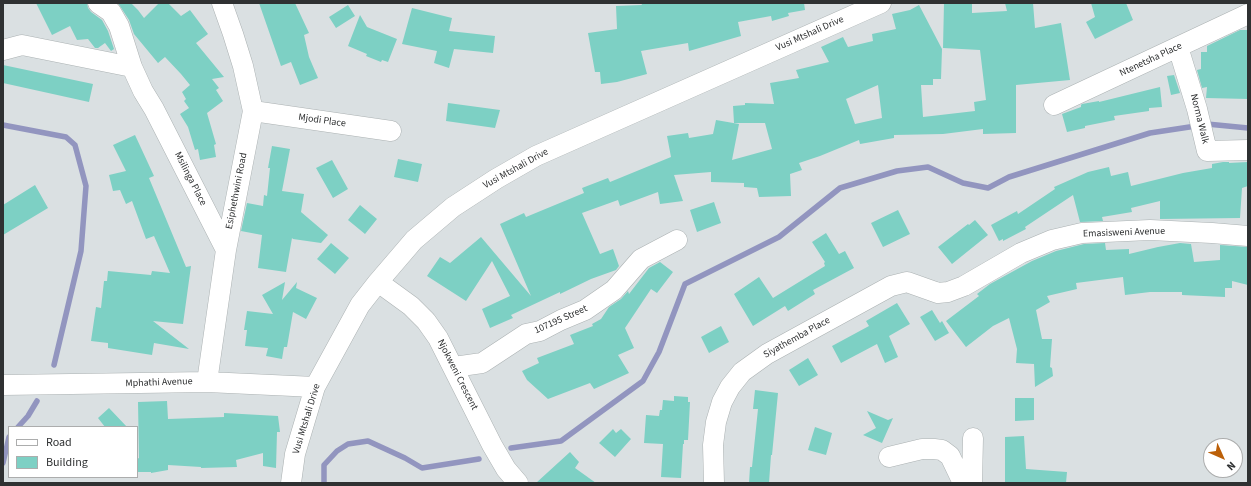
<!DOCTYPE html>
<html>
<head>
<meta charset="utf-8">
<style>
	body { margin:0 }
	#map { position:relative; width:1251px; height:486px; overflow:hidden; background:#dae0e2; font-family:"Source Sans 3",sans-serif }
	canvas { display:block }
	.frame { position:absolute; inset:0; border:4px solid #2f3132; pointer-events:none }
	.legend { position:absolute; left:8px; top:426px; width:130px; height:52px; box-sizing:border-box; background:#fff; border:1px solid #acadad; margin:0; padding:5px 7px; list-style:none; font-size:12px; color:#2f3132 }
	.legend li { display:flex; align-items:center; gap:8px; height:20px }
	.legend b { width:20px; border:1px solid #acadad }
	.north { position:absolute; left:1203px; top:438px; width:40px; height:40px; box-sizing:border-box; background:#fff; border:1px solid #acadad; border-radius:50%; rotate:135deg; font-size:11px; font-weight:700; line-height:16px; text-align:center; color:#2f3132 }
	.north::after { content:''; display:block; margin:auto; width:14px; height:18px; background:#bc6009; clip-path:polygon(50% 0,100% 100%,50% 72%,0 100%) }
</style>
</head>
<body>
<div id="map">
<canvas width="1251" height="486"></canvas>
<div class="frame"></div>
<ul class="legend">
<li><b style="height:5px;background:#fff"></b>Road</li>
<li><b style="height:11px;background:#7dd0c4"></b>Building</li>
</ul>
<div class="north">N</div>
</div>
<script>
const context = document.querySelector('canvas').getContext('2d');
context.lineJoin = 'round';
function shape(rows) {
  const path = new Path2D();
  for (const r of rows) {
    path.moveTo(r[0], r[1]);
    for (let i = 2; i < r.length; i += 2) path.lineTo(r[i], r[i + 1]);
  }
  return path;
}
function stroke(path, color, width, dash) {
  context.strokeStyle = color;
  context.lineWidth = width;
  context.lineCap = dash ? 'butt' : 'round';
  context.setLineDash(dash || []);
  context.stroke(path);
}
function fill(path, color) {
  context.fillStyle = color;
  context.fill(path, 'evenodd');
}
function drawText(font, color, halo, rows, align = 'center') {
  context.font = font + ' "Source Sans 3",sans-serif';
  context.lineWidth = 4;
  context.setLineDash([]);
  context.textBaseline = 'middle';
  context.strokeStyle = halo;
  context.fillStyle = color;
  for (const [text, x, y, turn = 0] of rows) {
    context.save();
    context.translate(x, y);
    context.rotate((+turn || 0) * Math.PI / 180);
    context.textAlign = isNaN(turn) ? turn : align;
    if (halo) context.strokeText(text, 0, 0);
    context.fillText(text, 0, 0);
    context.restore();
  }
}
const stream = shape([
	[1207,124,1248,128],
	[3,125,66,137,75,145,86,186,81,251,54,365],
	[18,427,28,416,37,401],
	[511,448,561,441,643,381,659,352,685,284,779,237,840,188,897,171,928,167,963,183,988,188,1009,177,1150,133,1196,126],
	[3,463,9,437],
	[324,483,324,465,337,451,348,444,368,441,405,458,422,468,479,459]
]);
const building = shape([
	[36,3,87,3,88,8,91,12,102,20,108,31,114,49,111,51,105,43,98,48,95,48,88,39,77,40,70,26,52,35],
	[118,3,131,3,138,10,144,18,159,3,168,3,181,16,190,10,208,34,196,43,224,77,212,79,219,88,216,90,223,101,207,113,216,144,214,145,216,157,200,160,198,149,195,150,188,127,180,114,189,108,184,101,186,99,182,92,190,85,181,74,165,57,158,63,134,34,129,20],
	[259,3,295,3,309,33,304,35,309,57,318,78,300,85,291,62,281,66],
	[641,3,804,3,805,10,788,13,789,16,772,21,771,16,738,22,741,36,689,51,688,43,641,51,647,74,617,82,601,84,600,72,595,72,588,33,617,29,616,6,642,5],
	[944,3,972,3,972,13,1007,11,1005,3,1033,3,1035,28,1061,23,1070,80,1016,85,1016,133,983,134,983,129,943,134,894,135,894,138,860,144,859,140,820,156,799,163,802,170,790,174,791,196,759,197,757,188,744,187,744,183,711,182,711,172,674,175,683,201,660,204,658,192,620,206,618,200,582,213,600,254,613,249,619,266,616,270,591,279,560,294,560,292,511,315,513,318,490,328,482,309,510,296,492,261,466,301,427,276,440,257,450,263,481,237,531,296,500,224,524,213,526,217,584,193,582,188,608,178,610,182,671,157,667,136,688,133,689,138,713,134,716,120,739,124,732,160,772,149,765,123,734,123,733,106,745,105,745,103,774,104,770,83,799,78,796,70,829,62,821,47,843,37,848,47,873,41,872,34,896,29,892,14,910,10,919,5,942,49,941,79,933,79,933,85,921,85,923,117,975,111,974,102,986,100,980,50,943,48],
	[878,85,882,118,855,124,846,99],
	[1091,3,1126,3,1133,20,1095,39,1086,22,1095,17],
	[348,5,355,16,336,28,329,17],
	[412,8,452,18,449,31,495,36,493,53,454,49,449,68,434,63,437,51,402,44],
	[360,15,367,27,397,39,388,62,382,60,381,62,366,56,367,54,348,46],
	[1240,30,1248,30,1248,99,1206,98,1207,87,1202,88,1197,70,1201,69,1201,52,1207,52,1207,46],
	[3,65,93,84,89,102,3,83],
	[1174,75,1180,93,1171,95,1167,76],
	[1160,87,1162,107,1149,108,1149,111,1114,116,1115,120,1085,126,1085,128,1067,132,1062,114,1081,107,1081,105,1082,104,1099,101,1099,102],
	[448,103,500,110,495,128,446,121],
	[135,135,154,176,149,178,186,267,191,266,183,324,153,321,189,349,154,343,152,355,108,348,108,343,91,341,96,307,101,308,104,281,107,281,108,271,151,275,152,271,170,273,154,236,146,239,132,201,126,204,120,190,113,191,109,175,126,171,113,145],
	[272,146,290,149,282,191,304,194,301,212,328,235,321,243,293,239,292,238,286,272,258,268,262,235,241,231,247,203,263,206,264,195,267,196,270,168,268,168],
	[398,159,422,164,418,182,394,177],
	[332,160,348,189,333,198,316,168],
	[1223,162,1229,162,1229,163,1248,162,1248,186,1242,188,1240,218,1160,219,1160,201,1131,208,1132,212,1102,217,1103,221,1080,222,1073,195,1025,227,1026,229,1003,241,1003,239,999,241,991,225,1017,211,1018,214,1055,189,1054,187,1088,172,1109,167,1111,176,1128,172,1131,186,1183,173,1212,168,1212,164],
	[35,185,48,208,3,235,3,205],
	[714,202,721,223,697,232,690,210],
	[360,205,377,219,365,234,348,220],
	[898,210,910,234,883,247,871,223],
	[975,220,988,235,952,264,938,247,968,224,969,225],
	[826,233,839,254,845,251,854,268,813,290,815,294,788,311,785,306,753,326,734,294,759,277,773,298,825,266,824,263,825,262,812,242],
	[331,243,349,258,335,274,317,259],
	[1105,243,1106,250,1129,249,1129,254,1158,247,1180,243,1191,244,1194,262,1220,260,1220,245,1248,247,1248,285,1232,281,1232,288,1225,288,1225,297,1182,295,1182,292,1150,292,1125,295,1123,277,1076,283,1077,289,1047,296,1050,302,1036,310,1042,339,1052,339,1050,367,1052,368,1053,376,1035,387,1034,364,1016,363,1017,349,1009,318,993,326,966,347,946,321,979,296,977,294,990,284,1032,261,1056,251,1084,244],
	[660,262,673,272,657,293,651,289,625,328,634,348,618,355,629,373,594,389,590,383,548,399,527,380,522,371,539,363,537,358,574,344,570,335,593,326,592,324,601,319,609,307,621,299,628,291,629,294,649,268],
	[285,282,282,300,297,282,296,288,317,298,306,319,293,312,287,347,284,347,282,359,266,356,268,348,245,346,247,330,244,330,247,311,273,314,262,295],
	[897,303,910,324,889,336,898,357,885,363,877,344,841,363,832,346,869,326,866,321],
	[932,310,940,323,942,321,949,333,935,341,920,317],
	[721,326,729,342,709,353,701,337],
	[808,358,818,375,799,386,789,370],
	[755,390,778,393,772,455,771,455,769,483,749,483,750,467,752,467,758,409,753,409],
	[674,396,688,397,688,402,690,402,688,440,684,440,684,444,683,444,681,478,661,477,663,444,644,443,646,415,659,416,660,410,662,410,663,400,674,401],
	[1015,398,1034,398,1034,420,1015,421],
	[167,401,168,419,224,417,224,413,278,416,280,432,277,432,276,468,263,466,263,453,236,460,237,467,201,468,201,467,168,465,168,470,151,473,151,472,137,472,137,459,139,458,138,402],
	[109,408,127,427,105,427,98,418],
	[867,411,888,420,893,418,882,443,863,435,876,428],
	[815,427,832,433,826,455,808,450],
	[613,429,616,433,621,429,631,439,615,457,599,443],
	[1024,436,1026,469,1067,472,1066,483,1005,483,1005,437],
	[570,452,579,462,575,468,596,483,536,483]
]);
const minor = shape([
	[98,3,111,12,119,26,132,67,143,91,154,109,226,250],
	[1178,47,1197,109,1207,151,1248,150],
	[3,50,22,45,132,67],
	[1054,105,1248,14],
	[253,111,391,131],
	[378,282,411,306,426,321,438,338,492,445,506,469,518,483],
	[454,367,482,363,526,334,540,331,561,320,585,310,614,290,641,259,677,240],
	[207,382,226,250,253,111,243,66,233,34,222,3],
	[3,385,207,382,315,387],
	[889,457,922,449,934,449,942,450,950,456,963,483],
	[291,483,295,454,315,387,360,305,378,282,414,240,453,207,496,179,536,156,881,3],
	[714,483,713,445,716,422,722,402,730,387,742,372,767,354,891,286,907,282,938,293,948,292,964,286,1021,253,1052,240,1082,233,1150,230,1212,233,1248,236],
	[972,483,973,438]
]);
const streetNames = [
	["Vusi Mtshali Drive",810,34,-24],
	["Ntenetsha Place",1151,60,-25],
	["Norma Walk",1199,119,76],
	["Mjodi Place",322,121,8],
	["Vusi Mtshali Drive",516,169,-29],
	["Msilinga Place",190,179,63],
	["Esiphethwini Road",237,191,-79],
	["Emasisweni Avenue",1124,233,-2],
	["107195 Street",561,320,-24],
	["Siyathemba Place",797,338,-29],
	["Njokweni Crescent",457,375,63],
	["Mphathi Avenue",159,383,-2],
	["Vusi Mtshali Drive",307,419,-73]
];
stroke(stream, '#9295bf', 5.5);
fill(building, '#7dd0c4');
stroke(minor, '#abb1b2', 21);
stroke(minor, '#fff', 20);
drawText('10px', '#2f3132', '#fff', streetNames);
</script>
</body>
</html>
